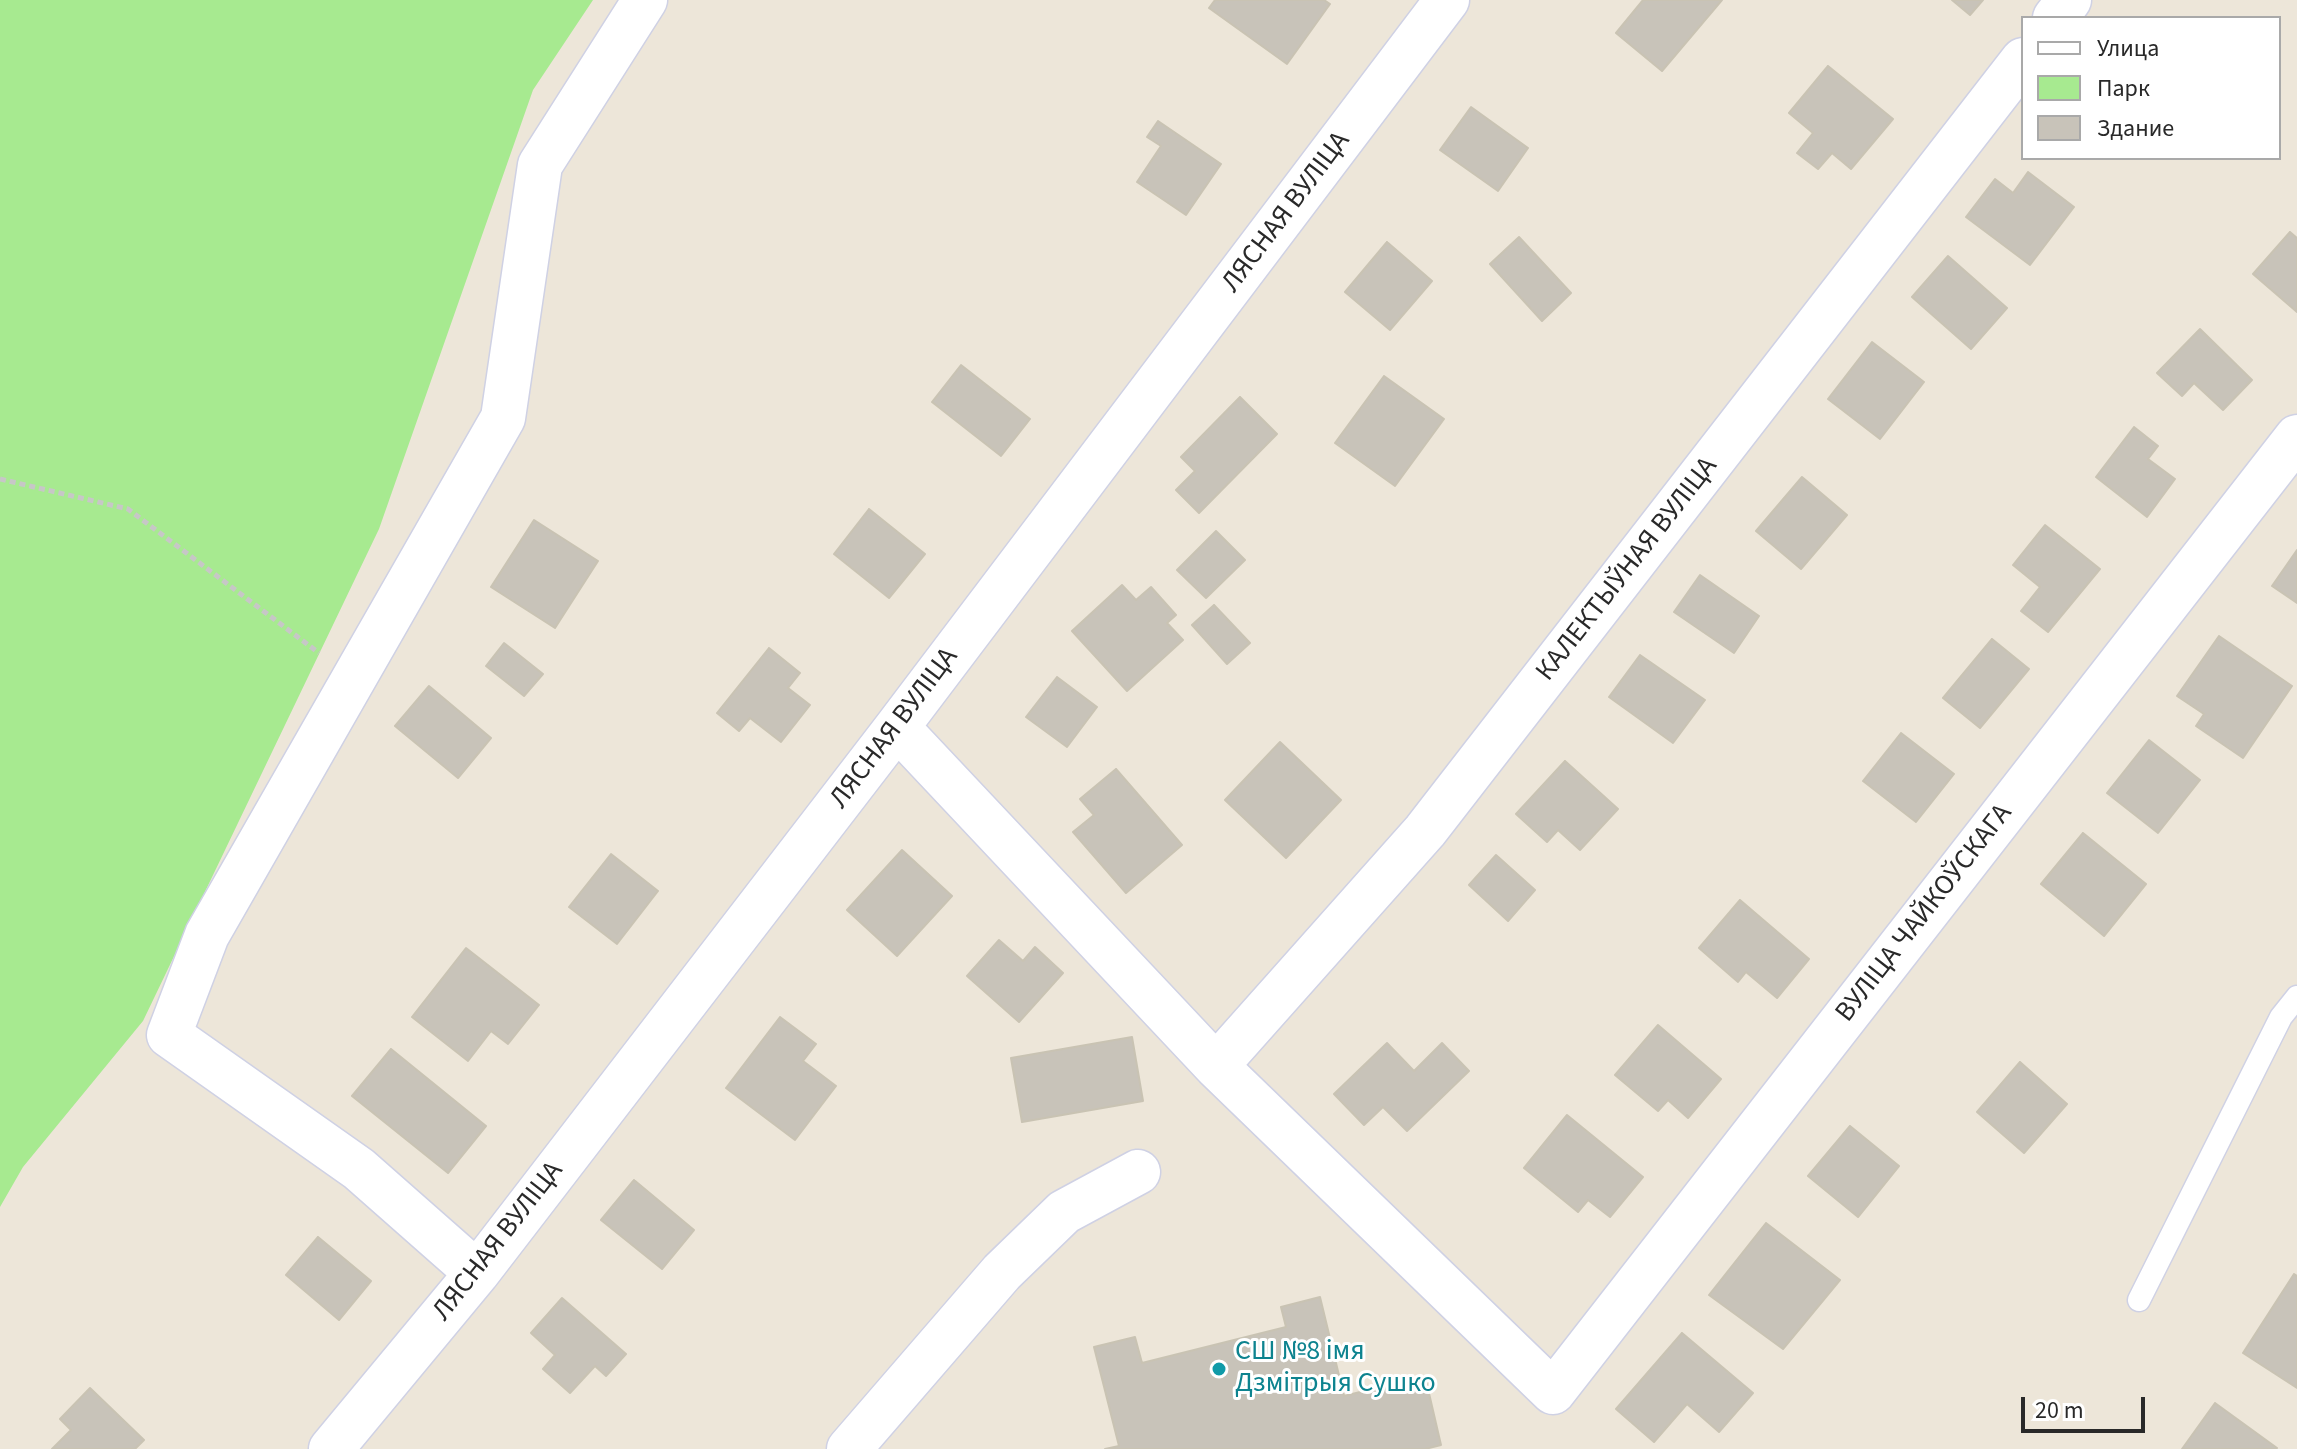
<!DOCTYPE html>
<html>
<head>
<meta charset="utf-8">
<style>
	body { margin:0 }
	#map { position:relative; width:2297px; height:1449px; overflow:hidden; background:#ede6d9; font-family:"Source Sans 3",sans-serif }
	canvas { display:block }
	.legend { position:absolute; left:2021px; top:16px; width:260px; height:144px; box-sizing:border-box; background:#fff; border:2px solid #a9a9a9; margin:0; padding:10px 14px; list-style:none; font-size:24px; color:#292929 }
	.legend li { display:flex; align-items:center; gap:16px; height:40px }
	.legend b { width:40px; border:2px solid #a9a9a9 }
	.scale { position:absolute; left:2021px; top:1397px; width:124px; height:36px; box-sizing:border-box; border:4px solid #292929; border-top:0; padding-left:10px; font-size:24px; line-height:28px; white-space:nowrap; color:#292929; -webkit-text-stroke:6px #fff; paint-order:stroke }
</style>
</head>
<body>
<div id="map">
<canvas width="2297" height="1449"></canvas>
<ul class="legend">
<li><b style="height:10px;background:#fff"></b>Улица</li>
<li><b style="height:22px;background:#a7ea90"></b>Парк</li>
<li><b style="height:22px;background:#c8c3b9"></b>Здание</li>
</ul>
<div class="scale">20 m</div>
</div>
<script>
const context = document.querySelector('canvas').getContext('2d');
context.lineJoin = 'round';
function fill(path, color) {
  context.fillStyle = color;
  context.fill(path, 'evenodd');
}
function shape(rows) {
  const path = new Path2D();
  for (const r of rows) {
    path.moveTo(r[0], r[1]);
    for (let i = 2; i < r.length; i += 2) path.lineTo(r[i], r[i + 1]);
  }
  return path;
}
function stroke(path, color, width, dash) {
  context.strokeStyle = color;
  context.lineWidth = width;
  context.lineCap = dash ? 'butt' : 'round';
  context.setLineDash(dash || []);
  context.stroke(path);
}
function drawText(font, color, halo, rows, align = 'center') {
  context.font = font + ' "Source Sans 3",sans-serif';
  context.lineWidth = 6;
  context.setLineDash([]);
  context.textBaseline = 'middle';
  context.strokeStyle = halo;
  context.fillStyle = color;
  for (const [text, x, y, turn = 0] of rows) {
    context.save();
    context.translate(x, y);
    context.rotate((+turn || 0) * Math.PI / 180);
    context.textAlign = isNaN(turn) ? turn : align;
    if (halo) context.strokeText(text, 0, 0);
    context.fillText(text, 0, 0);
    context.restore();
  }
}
const green = shape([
	[0,0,593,0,533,90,379,529,143,1021,23,1167,0,1207]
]);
const building = shape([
	[1215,0,1324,0,1330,4,1287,64,1209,8,1215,0],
	[1643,0,1722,0,1662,71,1616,33,1643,0],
	[1952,0,1983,0,1970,15,1952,0],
	[1828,66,1893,119,1851,169,1832,153,1818,169,1797,153,1813,133,1789,113,1828,66],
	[1471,107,1528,148,1498,191,1440,150,1471,107],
	[1158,121,1221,164,1186,215,1137,182,1161,146,1147,137,1158,121],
	[2028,172,2074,207,2030,265,1966,217,1995,179,2013,193,2028,172],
	[2290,232,2297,238,2297,312,2253,274,2290,232],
	[1519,237,1571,293,1542,321,1490,264,1519,237],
	[1387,242,1432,281,1390,330,1345,292,1387,242],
	[1948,256,2007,308,1971,349,1912,297,1948,256],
	[2200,329,2252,380,2223,410,2194,383,2182,396,2157,373,2200,329],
	[1872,342,1924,382,1880,439,1828,399,1872,342],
	[961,365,1030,419,1001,456,932,402,961,365],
	[1384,376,1444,419,1395,486,1335,443,1384,376],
	[1240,397,1277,434,1199,513,1176,490,1195,471,1181,457,1240,397],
	[2134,427,2158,446,2148,459,2175,479,2147,517,2096,477,2134,427],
	[1802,477,1847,515,1801,569,1756,531,1802,477],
	[869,509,925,554,889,598,834,554,869,509],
	[534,520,598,561,555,628,491,587,534,520],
	[2045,525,2100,569,2048,632,2021,611,2040,587,2013,565,2045,525],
	[1216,531,1245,560,1206,598,1177,570,1216,531],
	[2297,550,2297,603,2272,586,2297,550],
	[1700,575,1759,616,1734,653,1674,612,1700,575],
	[1122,585,1136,600,1151,587,1176,615,1167,623,1183,640,1127,691,1072,631,1122,585],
	[1214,605,1250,643,1227,664,1192,625,1214,605],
	[2219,636,2292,686,2243,758,2196,726,2204,714,2177,696,2219,636],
	[1992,639,2029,669,1980,728,1943,698,1992,639],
	[504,643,543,674,524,696,486,666,504,643],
	[769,648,800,673,788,688,810,705,781,742,750,718,739,731,717,713,769,648],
	[1640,655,1705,700,1673,743,1609,697,1640,655],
	[1057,677,1097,707,1067,747,1026,717,1057,677],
	[429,686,491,738,458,778,395,726,429,686],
	[1901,733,1954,774,1916,822,1863,781,1901,733],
	[2149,740,2200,780,2158,833,2107,793,2149,740],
	[1280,742,1341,800,1286,858,1225,800,1280,742],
	[1565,761,1618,809,1580,850,1558,830,1547,842,1516,814,1565,761],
	[1116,769,1182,845,1126,893,1073,832,1094,815,1080,799,1116,769],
	[2083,833,2146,884,2104,936,2041,884,2083,833],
	[902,850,952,896,897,956,847,910,902,850],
	[611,854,658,891,617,944,569,907,611,854],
	[1496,855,1535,890,1508,921,1469,885,1496,855],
	[1740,900,1809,959,1777,998,1746,972,1738,982,1699,948,1740,900],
	[999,940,1023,961,1035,947,1063,973,1019,1022,967,976,999,940],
	[466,948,539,1005,508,1044,491,1031,468,1061,412,1017,466,948],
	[780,1017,816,1044,803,1061,836,1086,795,1140,726,1088,780,1017],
	[1658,1025,1721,1079,1688,1118,1668,1100,1658,1111,1615,1075,1658,1025],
	[1132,1037,1143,1101,1022,1122,1011,1058,1132,1037],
	[1387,1043,1414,1071,1442,1043,1469,1071,1407,1131,1383,1107,1364,1125,1334,1094,1387,1043],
	[391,1049,486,1126,448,1173,352,1096,391,1049],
	[2020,1062,2067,1104,2024,1153,1977,1112,2020,1062],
	[1567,1115,1643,1177,1610,1217,1588,1200,1578,1212,1524,1168,1567,1115],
	[1850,1126,1899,1166,1858,1217,1808,1176,1850,1126],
	[634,1180,694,1230,662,1269,601,1220,634,1180],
	[1766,1223,1840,1280,1783,1349,1709,1295,1766,1223],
	[318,1237,371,1281,339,1320,286,1275,318,1237],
	[2294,1274,2297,1276,2297,1388,2243,1353,2294,1274],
	[1320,1297,1344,1396,1425,1376,1441,1445,1425,1449,1105,1449,1119,1446,1094,1347,1135,1337,1142,1363,1286,1327,1281,1307,1320,1297],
	[562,1298,626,1354,606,1376,595,1366,570,1393,543,1369,555,1355,531,1333,562,1298],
	[1682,1333,1753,1393,1719,1432,1687,1404,1654,1442,1616,1409,1682,1333],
	[90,1388,144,1440,135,1449,52,1449,71,1430,60,1419,90,1388],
	[2215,1403,2277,1448,2276,1449,2182,1449,2215,1403]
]);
const path = shape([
	[0,479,128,509,319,653]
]);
const service = shape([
	[2139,1300,2281,1017,2297,997]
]);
const minor = shape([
	[2055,18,2069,0],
	[897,727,1216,1066,1553,1392,2297,437],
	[1216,1066,1425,831,2023,60],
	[477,1273,359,1169,169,1035,207,935,503,418,540,165,645,0],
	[331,1449,477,1273,897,727,1447,0],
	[849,1449,1002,1272,1064,1212,1138,1172]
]);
const markers = [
	[1219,1369,8,"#0f9aa8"]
];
const streetNames = [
	["ЛЯСНАЯ ВУЛІЦА",1287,213,-53],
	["КАЛЕКТЫЎНАЯ ВУЛІЦА",1628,570,-52],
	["ЛЯСНАЯ ВУЛІЦА",895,729,-53],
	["ВУЛІЦА ЧАЙКОЎСКАГА",1925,914,-52],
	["ЛЯСНАЯ ВУЛІЦА",499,1242,-52]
];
const cultureNames = [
	["СШ №8 імя",1235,1353],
	["Дзмітрыя Сушко",1235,1385]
];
fill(green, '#a7ea90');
fill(building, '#c8c3b9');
stroke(building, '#c9c3b3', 2);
stroke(service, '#cfd1e4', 25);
stroke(minor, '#cfd1e4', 47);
stroke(path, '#c7c7c7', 5, [6, 4]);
stroke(service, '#fff', 22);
stroke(minor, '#fff', 44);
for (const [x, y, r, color] of markers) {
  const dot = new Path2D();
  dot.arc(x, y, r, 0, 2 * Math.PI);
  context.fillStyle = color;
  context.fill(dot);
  stroke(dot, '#fff', 3);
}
drawText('28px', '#292929', '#fff', streetNames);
drawText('28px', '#0d838f', '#fff', cultureNames, 'left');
</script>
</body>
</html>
